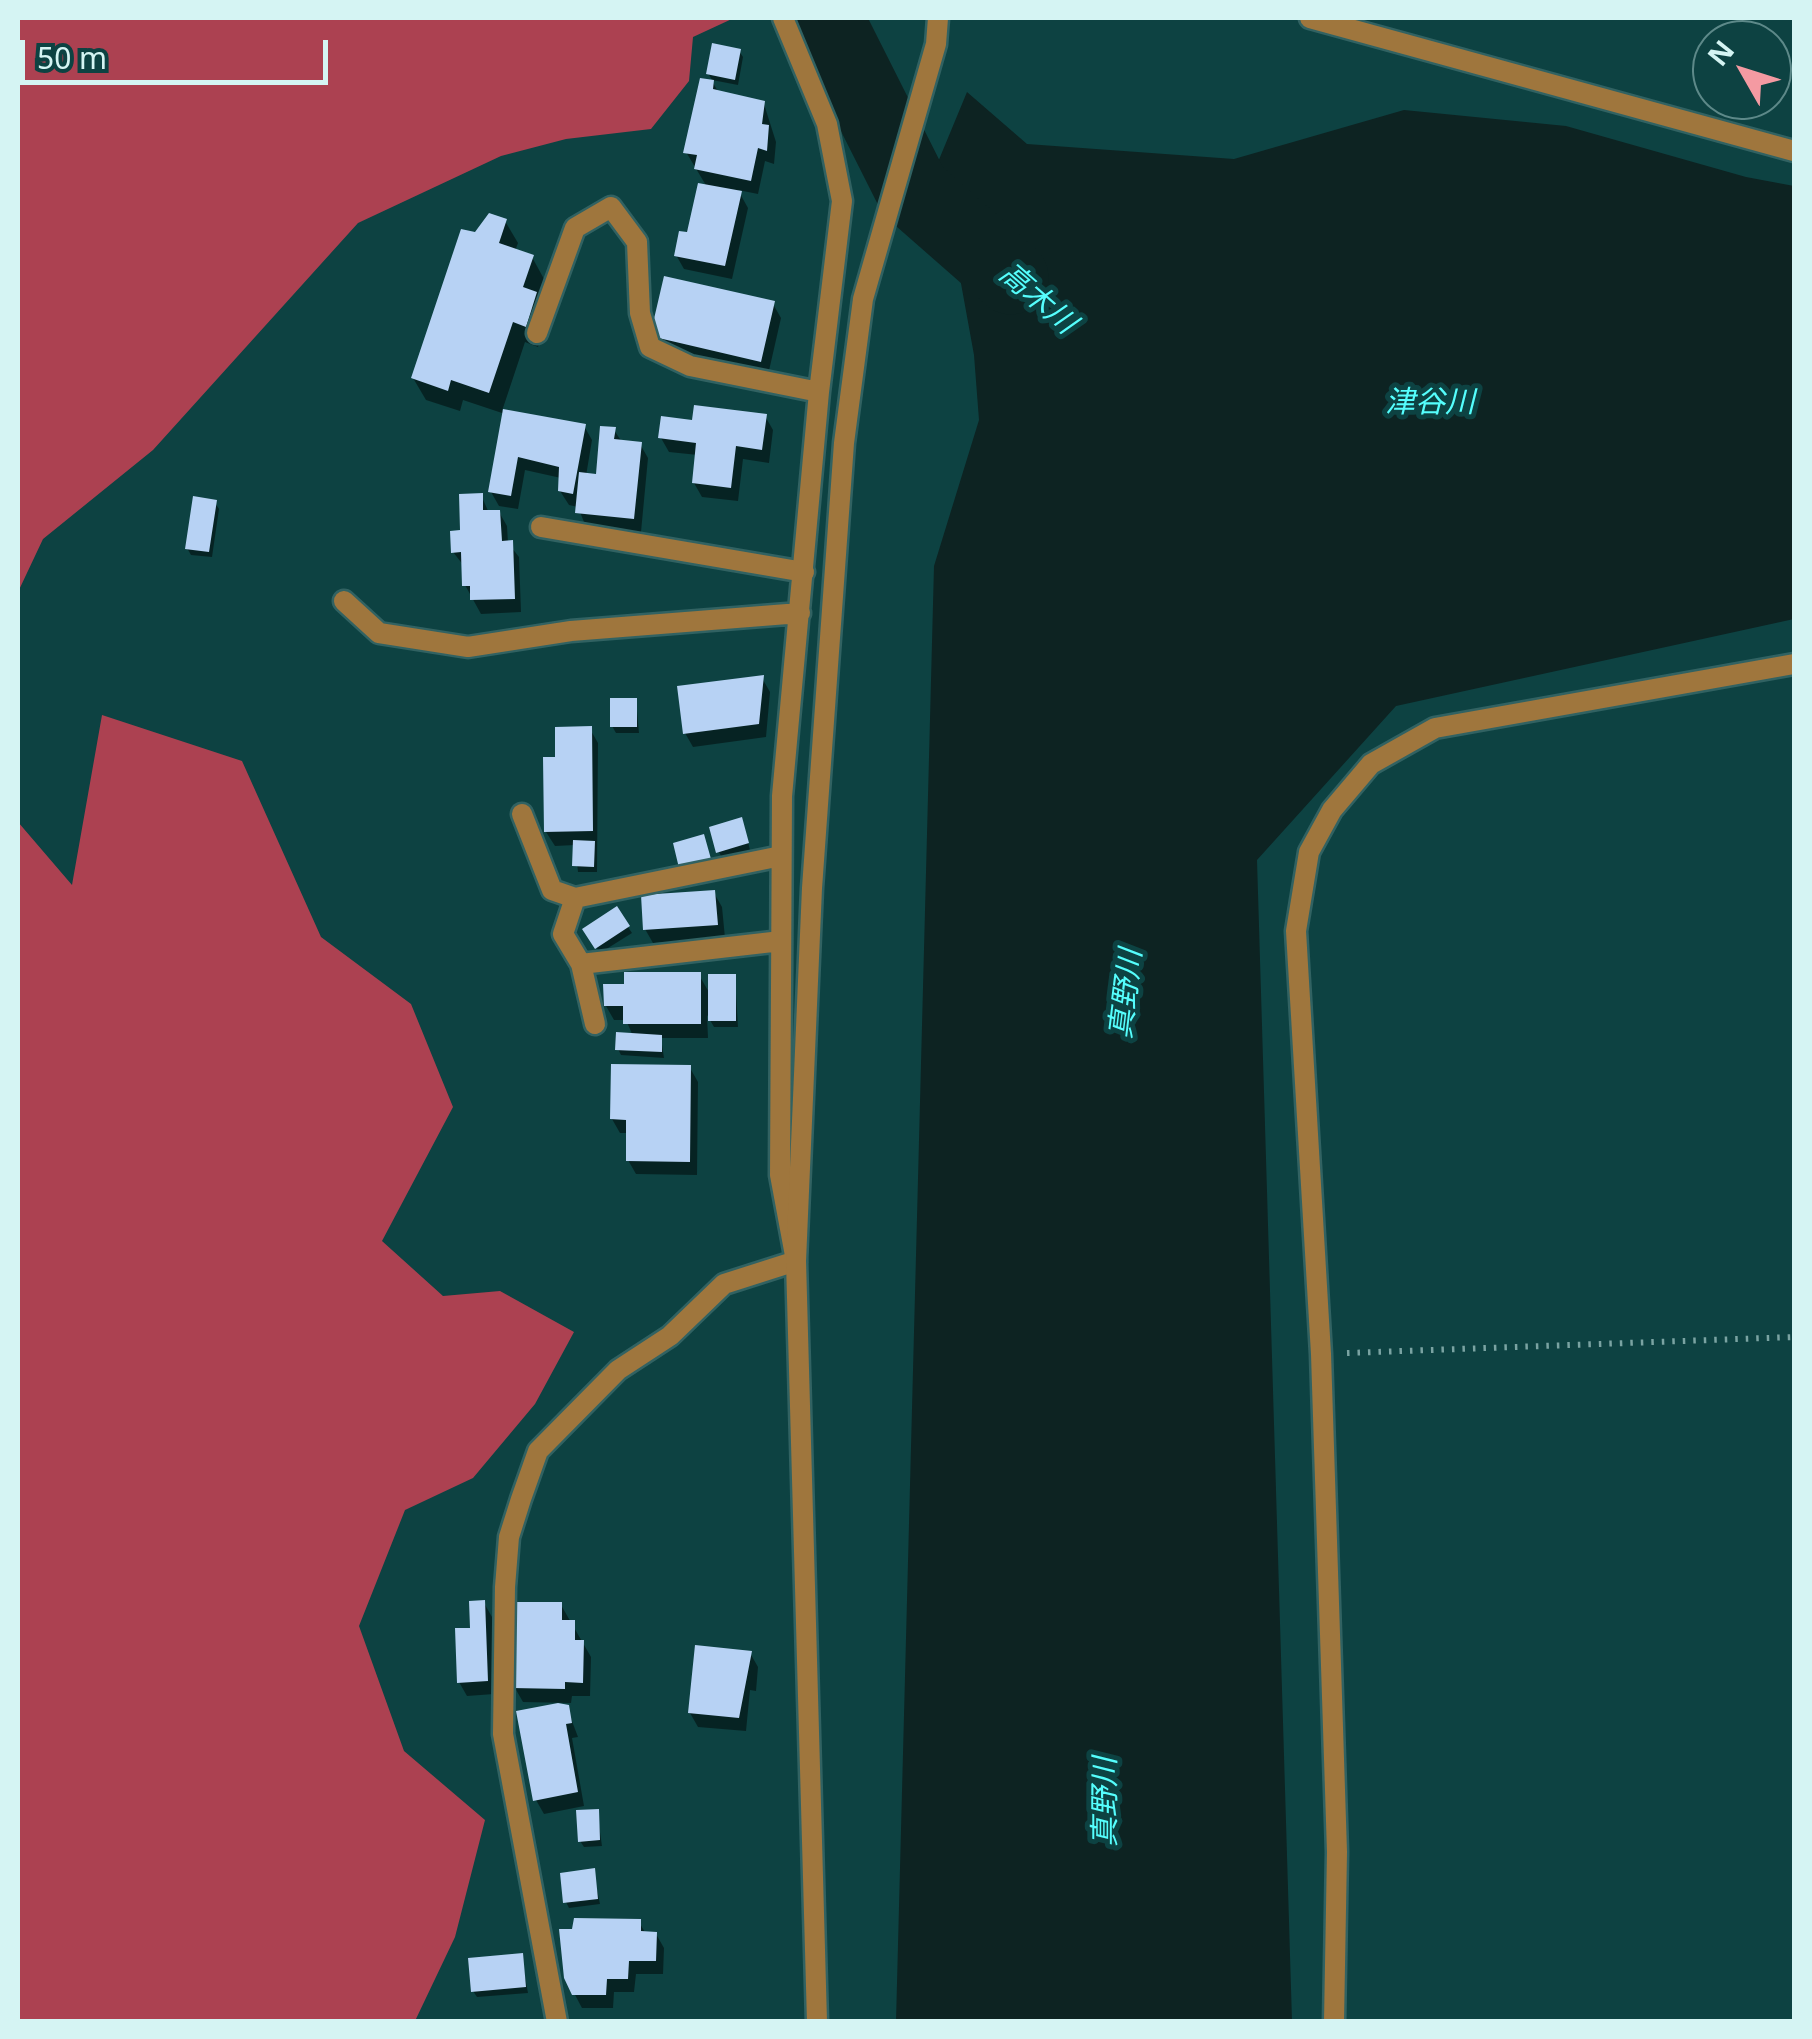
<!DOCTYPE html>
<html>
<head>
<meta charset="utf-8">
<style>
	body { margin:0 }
	#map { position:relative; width:1812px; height:2039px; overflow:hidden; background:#0d4242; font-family:"Noto Sans",sans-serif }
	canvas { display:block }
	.frame { position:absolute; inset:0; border:20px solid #d5f4f3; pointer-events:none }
	.north { position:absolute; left:1692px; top:20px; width:100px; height:100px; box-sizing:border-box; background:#0d4242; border:2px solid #5d8989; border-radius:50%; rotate:309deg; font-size:28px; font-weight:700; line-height:40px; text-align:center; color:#d5f4f3 }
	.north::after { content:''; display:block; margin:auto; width:35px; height:45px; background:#f49aa2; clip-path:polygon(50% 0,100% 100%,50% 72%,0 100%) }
	.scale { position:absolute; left:20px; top:40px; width:308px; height:45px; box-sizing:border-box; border:5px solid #d5f4f3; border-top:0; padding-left:12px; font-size:30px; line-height:35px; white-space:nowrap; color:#d5f4f3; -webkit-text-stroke:8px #0d4242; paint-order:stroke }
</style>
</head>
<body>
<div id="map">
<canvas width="1812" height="2039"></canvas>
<div class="frame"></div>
<div class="north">N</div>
<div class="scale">50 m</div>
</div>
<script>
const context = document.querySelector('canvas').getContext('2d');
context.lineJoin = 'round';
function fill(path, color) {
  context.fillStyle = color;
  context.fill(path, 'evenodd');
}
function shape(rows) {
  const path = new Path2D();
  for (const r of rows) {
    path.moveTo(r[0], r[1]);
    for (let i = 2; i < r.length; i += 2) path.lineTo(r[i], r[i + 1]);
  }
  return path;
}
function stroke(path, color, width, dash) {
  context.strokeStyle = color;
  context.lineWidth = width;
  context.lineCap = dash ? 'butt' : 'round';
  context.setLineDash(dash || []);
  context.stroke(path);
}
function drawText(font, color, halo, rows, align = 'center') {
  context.font = font + ' "Noto Sans","Noto Sans JP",sans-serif';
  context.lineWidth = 10;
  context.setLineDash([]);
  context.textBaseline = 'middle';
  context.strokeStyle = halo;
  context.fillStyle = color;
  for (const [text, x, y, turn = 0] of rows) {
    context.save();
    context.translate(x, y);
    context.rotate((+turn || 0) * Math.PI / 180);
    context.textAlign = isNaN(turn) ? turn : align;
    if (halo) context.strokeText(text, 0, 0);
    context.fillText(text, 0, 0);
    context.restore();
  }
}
const forest = shape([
	[18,18,734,18,693,37,689,81,651,129,566,139,501,156,358,223,153,450,43,539,18,592],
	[102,715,242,761,321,937,411,1004,453,1107,382,1241,443,1296,500,1291,574,1332,535,1404,473,1478,405,1510,359,1626,404,1751,485,1820,455,1937,415,2021,18,2021,18,822,72,885]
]);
const water = shape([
	[967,92,1027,144,1234,159,1404,110,1566,126,1746,177,1794,186,1794,619,1396,706,1257,860,1292,2021,896,2021,934,566,979,420,974,355,960,278,926,191]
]);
const shadow = shape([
	[739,51,743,57,738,85,712,80,708,73],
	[713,83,719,93,764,104,776,142,774,164,765,161,758,194,738,190,748,208,732,279,684,269,676,255,707,187,686,152],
	[505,221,518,243,515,251,532,257,544,279,538,298,548,315,538,347,525,342,502,411,584,426,592,440,586,476,598,477,614,430,622,442,640,444,648,458,641,532,586,527,578,507,569,505,560,491,561,478,525,470,518,509,499,506,491,492,505,414,463,400,460,411,426,400,413,378,476,235],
	[773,304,781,318,768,375,660,350,652,336],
	[765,416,773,430,769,463,743,459,738,501,702,497,694,483,698,455,669,452,661,438,694,423],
	[481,495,489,513,499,512,507,526,508,543,519,557,521,612,481,614,465,585,464,566,453,552],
	[215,503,219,509,212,557,191,555,187,548],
	[762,678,770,692,766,737,693,747,685,733],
	[636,700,639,733,616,733,612,726],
	[590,729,598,743,597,872,578,872,575,845,555,846,546,832,558,760],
	[744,826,750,850,722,858,719,852],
	[714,893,722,907,725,938,653,943,645,929],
	[616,909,632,933,600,953,585,930],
	[699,975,710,994,735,977,738,1027,714,1027,707,1015,708,1038,661,1038,664,1058,621,1055,618,1049,633,1036,626,1020,614,1020,606,1006],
	[690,1068,698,1082,697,1175,636,1174,628,1160,629,1133,620,1133,612,1119],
	[484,1603,492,1617,494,1694,467,1696,459,1682],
	[561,1605,591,1657,590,1696,572,1696,571,1703,523,1702,515,1688],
	[750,1653,758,1667,756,1691,750,1690,746,1731,698,1727,690,1713],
	[567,1708,578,1737,572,1738,584,1806,544,1814,536,1800],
	[597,1811,602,1846,584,1847,580,1841],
	[593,1871,600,1904,569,1908,566,1902],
	[639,1922,646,1934,656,1934,664,1948,663,1974,636,1974,634,1992,614,1992,613,2008,582,2008,574,1993],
	[521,1955,528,1993,477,1997,473,1991]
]);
const river = shape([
	[826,18,913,191,1011,277]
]);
const building = shape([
	[712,43,741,49,735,80,706,74],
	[700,78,714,80,713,89,765,101,762,124,769,125,767,151,758,148,751,181,694,169,697,155,683,153],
	[698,183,742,191,725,266,674,256,679,231,687,232],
	[489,213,507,219,499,243,534,255,523,287,537,292,526,327,513,322,489,393,451,380,448,391,411,378,461,229,475,232],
	[664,276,775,301,761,362,650,336],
	[694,405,767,414,762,450,736,446,731,488,692,483,696,443,658,438,661,416,692,420],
	[503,409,586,424,573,494,558,491,559,467,518,457,511,496,488,492],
	[600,426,616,427,614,439,642,442,634,519,575,513,579,472,596,474],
	[483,493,483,510,500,510,502,541,513,540,515,599,470,600,470,586,462,586,461,552,451,553,450,531,460,530,459,494],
	[193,496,217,500,209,552,185,549],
	[764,675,759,724,683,734,677,686],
	[610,698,637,698,637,727,610,727],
	[592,726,593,831,544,832,543,757,555,757,555,727],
	[742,817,749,843,716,853,709,827],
	[704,834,711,859,679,868,673,843],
	[573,840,595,841,594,867,572,866],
	[715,890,718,925,643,930,641,895],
	[617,906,630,926,595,949,582,929],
	[624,972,701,972,701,1024,623,1024,623,1006,604,1006,603,984,624,984],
	[708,974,736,974,736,1021,708,1021],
	[616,1032,662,1035,662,1052,615,1050],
	[611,1064,691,1065,690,1162,626,1161,626,1120,610,1119],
	[485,1600,488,1681,457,1683,455,1628,470,1628,469,1601],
	[514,1602,562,1602,562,1620,575,1620,575,1640,584,1640,583,1683,565,1682,565,1689,512,1688],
	[695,1645,752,1651,739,1718,688,1713],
	[558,1703,569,1705,572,1723,566,1724,578,1792,533,1801,516,1711],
	[599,1809,600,1840,578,1842,576,1810],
	[595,1868,598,1899,563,1903,560,1873],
	[574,1918,641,1919,641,1931,657,1932,656,1961,629,1961,628,1979,607,1979,606,1995,572,1995,564,1978,559,1929,572,1929],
	[523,1953,526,1987,471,1992,468,1958]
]);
const path = shape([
	[1347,1353,1794,1337]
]);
const minor = shape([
	[1310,18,1794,151],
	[537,333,575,228,611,207,637,242,640,313,650,347,690,366,819,392],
	[541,527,804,572],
	[344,601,379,633,468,647,571,631,800,613],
	[522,814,552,890,575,898,781,856],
	[575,898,563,934,581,964],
	[595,1024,581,964,781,941],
	[557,2022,503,1734,505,1587,509,1537,521,1499,538,1451,618,1370,670,1336,724,1284,796,1261,780,1175,782,796,819,392,842,201,827,124,783,18],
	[1334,2022,1337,1852,1321,1354,1296,931,1309,852,1332,810,1371,764,1435,728,1794,664]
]);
const tertiary = shape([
	[817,2022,796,1261,812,888,844,443,863,299,936,44,938,18]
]);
const waterNames = [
	["高木川",1037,299,41],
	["津谷川",1430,403],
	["真野川",1127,994,-83],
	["真野川",1106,1802,-90]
];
fill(forest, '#ac4151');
fill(water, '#0d2322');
fill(shadow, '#0007');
stroke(river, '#0d2322', 75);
fill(building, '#b7d2f4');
stroke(minor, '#316262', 25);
stroke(tertiary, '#316262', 25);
stroke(path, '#7aa3a2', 6, [2.5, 8]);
stroke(minor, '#9f763d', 20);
stroke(tertiary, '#9f763d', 20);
drawText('italic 30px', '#55fefd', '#0d4242', waterNames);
</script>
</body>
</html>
